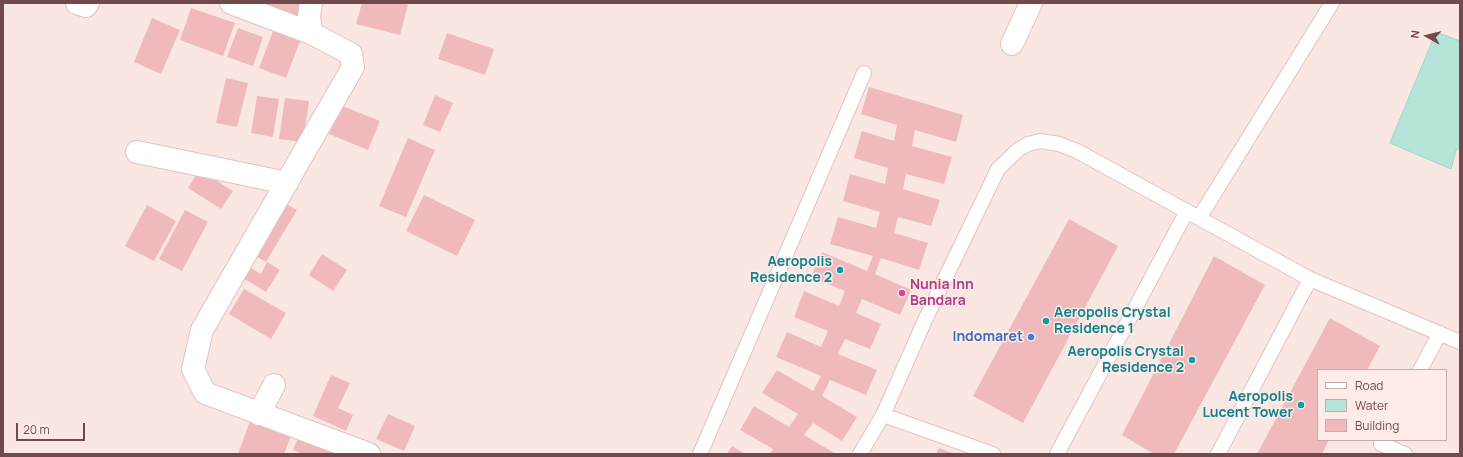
<!DOCTYPE html>
<html>
<head>
<meta charset="utf-8">
<style>
	body { margin:0 }
	#map { position:relative; width:1463px; height:457px; overflow:hidden; background:#fbe7e2; font-family:Manrope,sans-serif }
	canvas { display:block }
	.frame { position:absolute; inset:0; border:4px solid #72494c; pointer-events:none }
	.legend { position:absolute; left:1317px; top:369px; width:130px; height:72px; box-sizing:border-box; background:#ffece8; border:1px solid #c7abaa; margin:0; padding:5px 7px; list-style:none; font-size:12px; color:#72494c }
	.legend li { display:flex; align-items:center; gap:8px; height:20px }
	.legend b { width:20px; border:1px solid #c7abaa }
	.north { position:absolute; left:1407px; top:16px; width:40px; height:40px; -webkit-text-stroke:3px #ffece8; paint-order:stroke; rotate:278deg; font-size:11px; font-weight:700; line-height:16px; text-align:center; color:#72494c }
	.north::after { content:''; display:block; margin:auto; width:14px; height:18px; background:#72494c; clip-path:polygon(50% 0,100% 100%,50% 72%,0 100%) }
	.scale { position:absolute; left:16px; top:423px; width:69px; height:18px; box-sizing:border-box; border:2px solid #72494c; border-top:0; padding-left:5px; font-size:12px; line-height:14px; white-space:nowrap; color:#72494c; -webkit-text-stroke:3px #ffece8; paint-order:stroke }
</style>
</head>
<body>
<div id="map">
<canvas width="1463" height="457"></canvas>
<div class="frame"></div>
<ul class="legend">
<li><b style="height:5px;background:#fff"></b>Road</li>
<li><b style="height:11px;background:#b7e4d8"></b>Water</li>
<li><b style="height:11px;background:#f0babc"></b>Building</li>
</ul>
<div class="north">N</div>
<div class="scale">20 m</div>
</div>
<script>
const context = document.querySelector('canvas').getContext('2d');
context.lineJoin = 'round';
function fill(path, color) {
  context.fillStyle = color;
  context.fill(path, 'evenodd');
}
function shape(rows) {
  const path = new Path2D();
  for (const r of rows) {
    path.moveTo(r[0], r[1]);
    for (let i = 2; i < r.length; i += 2) path.lineTo(r[i], r[i + 1]);
  }
  return path;
}
function stroke(path, color, width, dash) {
  context.strokeStyle = color;
  context.lineWidth = width;
  context.lineCap = dash ? 'butt' : 'round';
  context.setLineDash(dash || []);
  context.stroke(path);
}
function drawText(font, color, halo, rows, align = 'center') {
  context.font = font + ' Manrope,sans-serif';
  context.lineWidth = 3;
  context.setLineDash([]);
  context.textBaseline = 'middle';
  context.strokeStyle = halo;
  context.fillStyle = color;
  for (const [text, x, y, turn = 0] of rows) {
    context.save();
    context.translate(x, y);
    context.rotate((+turn || 0) * Math.PI / 180);
    context.textAlign = isNaN(turn) ? turn : align;
    if (halo) context.strokeText(text, 0, 0);
    context.fillText(text, 0, 0);
    context.restore();
  }
}
const water = shape([
	[1436,32,1460,41,1460,148,1456,150,1451,169,1390,143,1436,32]
]);
const building = shape([
	[259,3,305,3,301,17],
	[362,3,402,3,408,5,400,35,356,24],
	[191,8,235,23,223,56,180,40],
	[152,18,180,30,161,74,134,62],
	[275,26,302,36,286,78,259,68],
	[238,28,263,37,253,66,227,57],
	[447,33,494,49,485,75,438,59],
	[226,78,248,83,237,127,216,123],
	[869,87,963,115,956,142,915,130,912,146,952,157,944,184,906,174,903,189,940,200,931,226,898,217,894,233,928,243,919,270,881,258,875,274,911,290,900,315,862,299,856,313,881,324,870,349,845,339,838,354,877,370,866,395,830,380,822,396,857,417,842,441,813,423,804,435,836,454,770,454,773,449,740,430,754,406,789,427,798,414,762,393,777,370,813,391,821,376,776,357,787,332,821,347,828,331,794,317,804,291,839,306,845,291,811,277,822,252,867,271,873,256,830,244,838,217,876,228,880,212,843,201,850,174,885,184,888,168,854,158,862,131,894,141,897,125,861,114],
	[435,95,453,103,440,132,423,125],
	[257,96,279,99,273,137,251,133],
	[285,98,309,101,303,142,279,139],
	[340,105,380,121,368,150,329,134],
	[408,138,435,150,406,217,379,206],
	[199,170,233,191,221,209,188,188],
	[424,195,475,220,457,256,406,231],
	[281,201,297,210,266,262,251,253],
	[147,205,176,221,154,261,125,246],
	[185,210,208,222,182,271,159,259],
	[1069,219,1118,246,1023,423,973,396],
	[322,254,347,270,333,291,309,275],
	[1214,256,1265,285,1174,454,1154,454,1122,435],
	[267,262,280,270,266,292,238,275,244,264,261,274],
	[244,289,286,313,271,339,229,314],
	[1330,318,1380,346,1367,370,1318,370,1318,440,1329,440,1322,454,1257,454],
	[331,375,350,383,338,408,353,415,346,431,313,416],
	[388,414,415,426,404,451,376,439],
	[250,421,291,436,284,454,238,454],
	[301,431,351,454,303,454,293,450],
	[732,446,745,454,727,454],
	[939,448,954,454,936,454]
]);
const lane = shape([
	[1199,218,1332,3],
	[1420,370,1440,333],
	[883,415,926,318,998,169,1019,149,1028,144,1040,141,1059,144,1077,151,1310,279,1460,342],
	[1381,444,1405,454],
	[700,454,864,73],
	[860,454,883,415,993,454],
	[1057,454,1187,211],
	[1218,454,1310,279]
]);
const street = shape([
	[77,3,86,6,88,3],
	[231,3,311,33,351,54,353,67,202,330,193,369,205,393,369,454],
	[311,33,309,16,311,3],
	[1012,44,1031,3],
	[137,152,287,183],
	[259,414,274,385]
]);
const markers = [
	[840,270,4,"#0f9aa8"],
	[902,293,4,"#d1479c"],
	[1046,321,4,"#0f9aa8"],
	[1031,337,4,"#3f7fe0"],
	[1192,360,4,"#0f9aa8"],
	[1301,405,4,"#0f9aa8"]
];
const cultureNames = [
	["Aeropolis",832,262],
	["Residence 2",832,278],
	["Aeropolis Crystal",1054,313,"left"],
	["Residence 1",1054,329,"left"],
	["Aeropolis Crystal",1184,352],
	["Residence 2",1184,368],
	["Aeropolis",1293,397],
	["Lucent Tower",1293,413]
];
const hotelNames = [
	["Nunia Inn",910,285],
	["Bandara",910,301]
];
const shopNames = [
	["Indomaret",1023,337]
];
fill(water, '#b7e4d8');
stroke(water, '#9ed6c7', 1);
fill(building, '#f0babc');
stroke(lane, '#e1c2c1', 16);
stroke(street, '#e1c2c1', 24);
stroke(lane, '#fff', 14);
stroke(street, '#fff', 22);
for (const [x, y, r, color] of markers) {
  const dot = new Path2D();
  dot.arc(x, y, r, 0, 2 * Math.PI);
  context.fillStyle = color;
  context.fill(dot);
  stroke(dot, '#ffece8', 1.5);
}
drawText('bold 14px', '#0d838f', '#ffece8', cultureNames, 'right');
drawText('bold 14px', '#b23c85', '#ffece8', hotelNames, 'left');
drawText('bold 14px', '#366cbe', '#ffece8', shopNames, 'right');
</script>
</body>
</html>
